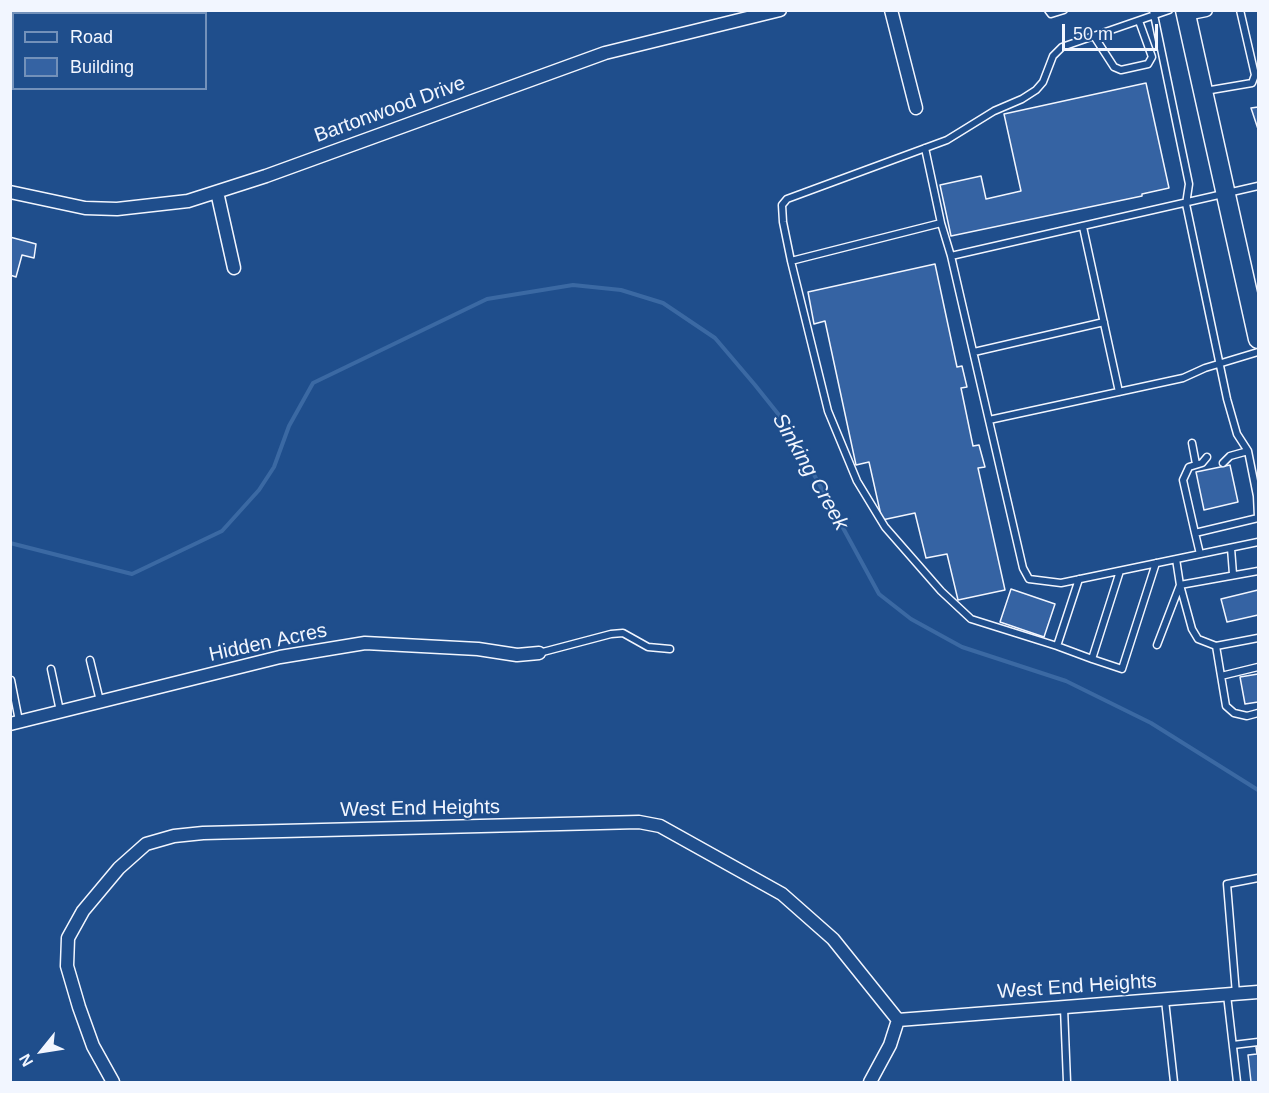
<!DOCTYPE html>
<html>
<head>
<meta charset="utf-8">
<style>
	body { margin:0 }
	#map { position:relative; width:1269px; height:1093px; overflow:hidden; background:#1f4e8c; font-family:Helvetica,sans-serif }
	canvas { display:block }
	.frame { position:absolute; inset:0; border:12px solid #f2f6ff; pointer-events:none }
	.legend { position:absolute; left:12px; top:12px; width:195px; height:78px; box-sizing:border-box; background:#1f4e8c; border:2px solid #7391ba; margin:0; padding:8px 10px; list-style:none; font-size:18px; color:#f2f6ff }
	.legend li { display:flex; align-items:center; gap:12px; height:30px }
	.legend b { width:30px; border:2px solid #7391ba }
	.north { position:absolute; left:12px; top:1021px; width:60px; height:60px; -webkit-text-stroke:4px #1f4e8c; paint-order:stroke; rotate:240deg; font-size:16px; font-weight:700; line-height:24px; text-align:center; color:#f2f6ff }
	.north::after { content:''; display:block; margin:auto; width:21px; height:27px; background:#f2f6ff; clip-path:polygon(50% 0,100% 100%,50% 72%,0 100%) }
	.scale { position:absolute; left:1062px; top:24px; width:96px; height:27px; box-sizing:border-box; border:3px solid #f2f6ff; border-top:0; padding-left:8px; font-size:18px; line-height:21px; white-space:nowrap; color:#f2f6ff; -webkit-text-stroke:4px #1f4e8c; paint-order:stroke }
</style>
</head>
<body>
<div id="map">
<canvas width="1269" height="1093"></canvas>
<div class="frame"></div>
<ul class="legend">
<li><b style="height:8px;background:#1f4e8c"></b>Road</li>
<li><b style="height:16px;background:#3563a3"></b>Building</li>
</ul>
<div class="north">N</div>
<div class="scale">50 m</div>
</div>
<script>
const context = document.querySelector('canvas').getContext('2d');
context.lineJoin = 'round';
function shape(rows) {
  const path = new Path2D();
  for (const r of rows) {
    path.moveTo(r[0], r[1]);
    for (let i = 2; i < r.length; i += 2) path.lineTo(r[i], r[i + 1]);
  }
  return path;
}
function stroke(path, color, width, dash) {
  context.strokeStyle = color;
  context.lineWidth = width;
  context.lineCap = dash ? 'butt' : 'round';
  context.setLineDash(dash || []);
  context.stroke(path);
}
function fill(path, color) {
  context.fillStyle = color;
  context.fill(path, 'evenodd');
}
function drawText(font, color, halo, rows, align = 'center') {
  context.font = font + ' Helvetica,sans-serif';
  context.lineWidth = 4.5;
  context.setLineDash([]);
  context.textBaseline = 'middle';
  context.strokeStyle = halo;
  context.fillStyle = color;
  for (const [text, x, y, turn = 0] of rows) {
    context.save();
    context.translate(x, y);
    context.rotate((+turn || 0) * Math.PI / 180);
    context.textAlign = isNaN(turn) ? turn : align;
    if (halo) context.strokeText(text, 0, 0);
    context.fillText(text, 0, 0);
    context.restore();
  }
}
const stream = shape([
	[10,543,132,574,222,531,259,490,274,467,289,426,313,383,487,299,573,285,621,290,663,303,715,338,755,385,787,425,879,594,911,619,962,647,1066,681,1151,723,1258,790]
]);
const building = shape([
	[1146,83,1169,188,1142,194,1142,196,951,236,940,185,981,176,986,199,1021,191,1004,114,1146,83],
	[1258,107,1258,129,1251,108,1258,107],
	[10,237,36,244,34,258,22,255,16,277,10,275,10,237],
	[935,264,957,367,962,366,967,387,961,388,973,446,979,445,985,467,978,468,1005,590,958,600,947,554,926,558,915,513,882,520,869,462,856,465,825,321,814,324,808,292,935,264],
	[1230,465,1238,502,1204,510,1196,472,1230,465],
	[1011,589,1055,604,1044,637,1000,622,1011,589],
	[1258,590,1258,615,1227,622,1221,599,1258,590],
	[1258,674,1258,702,1245,704,1240,677,1258,674],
	[1258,1046,1258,1082,1251,1082,1248,1055,1257,1054,1256,1047,1258,1046]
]);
const service = shape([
	[1048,10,1051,14,1064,10],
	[1153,10,1189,184,1186,204,1227,399,1237,434,1248,451,1257,496,1258,517],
	[1094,36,1114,67,1121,70,1148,64,1152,57,1139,21],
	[1205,91,1252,83,1255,75,1240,10],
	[925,148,941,223,791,261,783,222,782,205,787,199,947,140,994,111,1022,99,1036,90,1043,82,1053,56,1062,47,1169,10],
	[1258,186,951,256,1023,568,1029,579,1061,583,1258,542],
	[941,223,951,256],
	[1083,227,1119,392],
	[791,261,828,411,857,481,885,527,941,591,971,619,1057,646],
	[974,352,1104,322],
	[989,420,1183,378,1205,368,1258,352],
	[1192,443,1196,464],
	[1207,457,1202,463,1189,467,1183,480,1195,533,1258,518],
	[1223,463,1230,456,1248,451],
	[1195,533,1200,554],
	[1231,548,1233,574],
	[1258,571,1180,585,1192,629,1198,639,1216,646,1258,638],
	[1079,579,1057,646,1092,659,1120,571],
	[1157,645,1180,585,1176,559],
	[1216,646,1221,676],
	[539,653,611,634,623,633,648,647,670,649],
	[1092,659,1122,669,1156,563],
	[90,660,100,701],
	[1258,667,1221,676,1226,706,1234,713,1247,716,1258,713],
	[51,669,60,711],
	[11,680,19,721],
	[1236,994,1227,884,1258,878],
	[1227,995,1237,1082],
	[1165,1000,1174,1082],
	[1064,1008,1067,1082],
	[1233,1045,1258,1042]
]);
const minor = shape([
	[891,10,916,108],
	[1186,14,1206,10],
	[10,192,85,208,117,209,188,201,266,176,605,53,780,10],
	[217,192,234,268],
	[10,724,280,657,365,643,478,649,517,655,539,653],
	[898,1020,1258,992],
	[113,1082,93,1046,79,1007,67,966,68,938,83,911,119,868,146,844,174,836,203,833,639,822,660,826,782,894,833,939,898,1020,890,1045,870,1082]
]);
const primary = shape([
	[1185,10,1258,339]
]);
const streetNames = [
	["Bartonwood Drive",390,110,-20],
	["Hidden Acres",268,643,-12],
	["West End Heights",420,809,-1],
	["West End Heights",1077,987,-4]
];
const waterNames = [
	["Sinking Creek",810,472,60]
];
stroke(stream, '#3b69a3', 4);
fill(building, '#3563a3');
stroke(building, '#f2f6ff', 1.5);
stroke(service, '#f2f6ff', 9);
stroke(minor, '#f2f6ff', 15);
stroke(primary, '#f2f6ff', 21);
stroke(service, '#1f4e8c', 6);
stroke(minor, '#1f4e8c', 12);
stroke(primary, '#1f4e8c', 18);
drawText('20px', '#f2f6ff', '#1f4e8c', streetNames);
drawText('italic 21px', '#f2f6ff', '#1f4e8c', waterNames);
</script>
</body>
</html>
